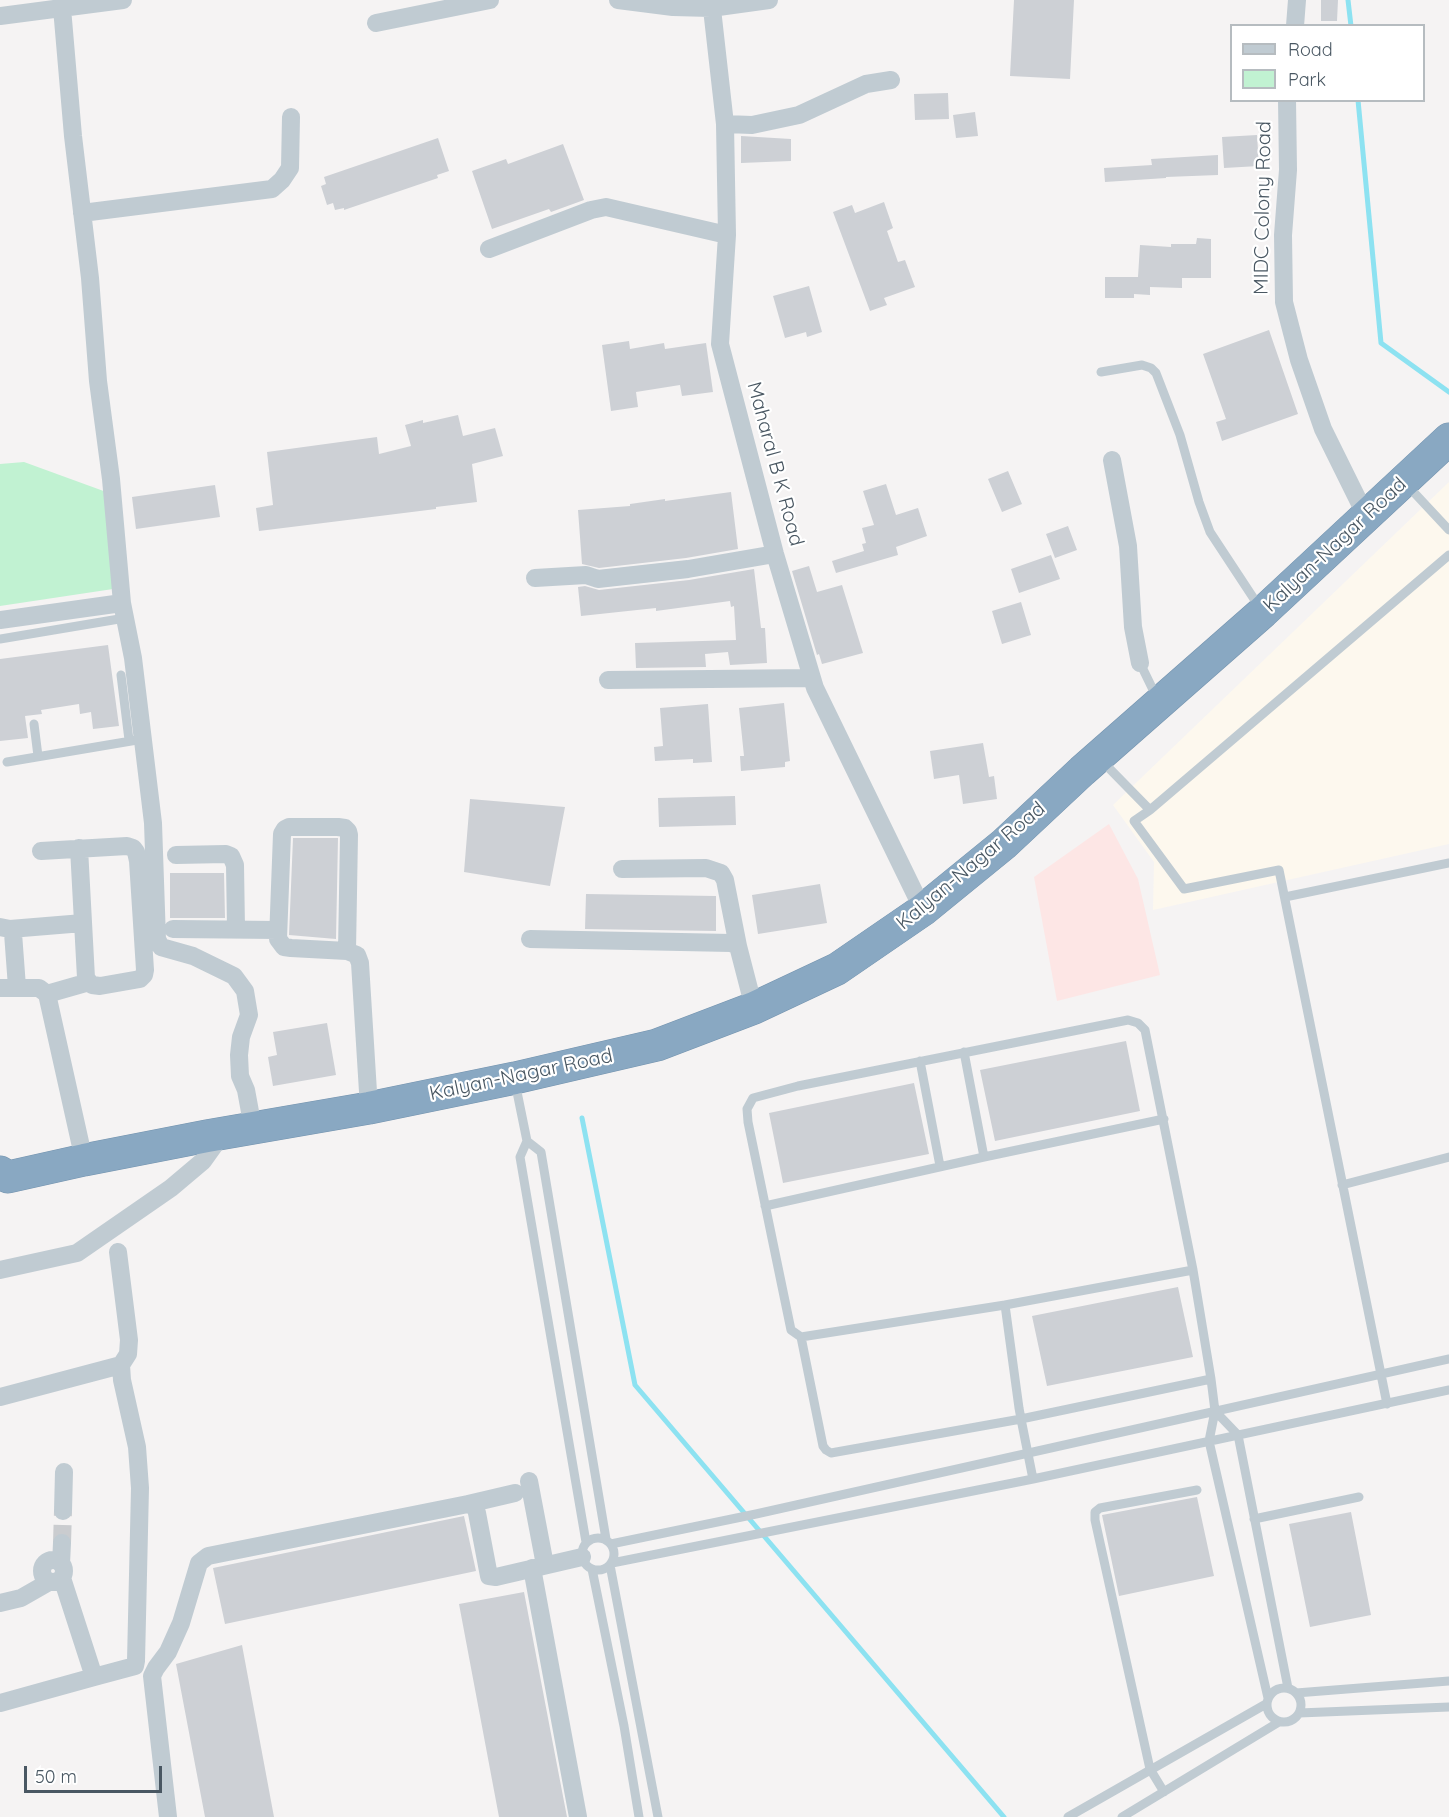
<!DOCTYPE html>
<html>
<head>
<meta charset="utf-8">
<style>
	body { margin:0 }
	#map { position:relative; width:1449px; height:1817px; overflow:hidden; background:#f5f3f3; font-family:Quicksand,sans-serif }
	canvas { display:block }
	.legend { position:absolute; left:1230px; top:24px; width:195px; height:78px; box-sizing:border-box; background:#fff; border:2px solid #b6bcc0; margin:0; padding:8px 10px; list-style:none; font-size:18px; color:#495762 }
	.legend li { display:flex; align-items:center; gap:12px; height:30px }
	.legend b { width:30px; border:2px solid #b6bcc0 }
	.scale { position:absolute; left:24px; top:1766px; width:138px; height:27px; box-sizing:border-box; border:3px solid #495762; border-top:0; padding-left:8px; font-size:18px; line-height:21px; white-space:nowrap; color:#495762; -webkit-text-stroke:4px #fff; paint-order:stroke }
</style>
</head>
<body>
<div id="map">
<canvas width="1449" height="1817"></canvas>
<ul class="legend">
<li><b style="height:8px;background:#c0cbd2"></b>Road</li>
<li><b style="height:16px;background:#c1f2d2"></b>Park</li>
</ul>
<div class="scale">50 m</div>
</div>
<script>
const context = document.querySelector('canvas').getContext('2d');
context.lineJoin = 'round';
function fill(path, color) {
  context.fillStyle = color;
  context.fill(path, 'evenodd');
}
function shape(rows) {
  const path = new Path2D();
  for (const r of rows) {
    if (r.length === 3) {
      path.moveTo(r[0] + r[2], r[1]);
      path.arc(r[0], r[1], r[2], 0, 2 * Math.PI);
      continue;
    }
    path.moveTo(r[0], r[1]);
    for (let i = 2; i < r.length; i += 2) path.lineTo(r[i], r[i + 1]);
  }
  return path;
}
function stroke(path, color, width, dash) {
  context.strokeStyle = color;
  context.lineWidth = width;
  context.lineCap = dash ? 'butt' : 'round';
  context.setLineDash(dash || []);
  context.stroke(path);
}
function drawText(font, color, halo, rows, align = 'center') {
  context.font = font + ' Quicksand,sans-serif';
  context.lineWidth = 4.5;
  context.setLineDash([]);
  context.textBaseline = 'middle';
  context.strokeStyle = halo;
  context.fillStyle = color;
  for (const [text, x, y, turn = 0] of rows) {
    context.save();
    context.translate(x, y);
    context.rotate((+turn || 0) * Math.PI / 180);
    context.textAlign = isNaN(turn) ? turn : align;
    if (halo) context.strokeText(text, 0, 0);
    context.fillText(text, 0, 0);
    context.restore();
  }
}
const commercial = shape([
	[1449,482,1449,844,1153,910,1154,862,1113,805]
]);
const medical = shape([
	[1109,824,1138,879,1160,975,1057,1001,1034,877]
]);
const green = shape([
	[24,462,109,493,113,589,0,606,0,464]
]);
const stream = shape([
	[1348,0,1351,26],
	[1358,100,1381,343,1449,392],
	[582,1118,635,1385,1004,1817]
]);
const building = shape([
	[1014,0,1074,0,1070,79,1010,76],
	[1321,0,1338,0,1337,21,1321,21],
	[948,93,949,119,915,120,914,94],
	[975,112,978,136,956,138,953,115],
	[1257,135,1259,166,1224,168,1222,137],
	[741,136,791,139,791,161,741,163],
	[438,138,449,171,437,175,438,178,344,210,344,208,335,210,333,203,327,205,321,186,326,184,324,177],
	[563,144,584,200,551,212,549,209,492,229,472,171,506,159,508,164],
	[1218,155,1218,175,1166,177,1166,178,1105,182,1104,168,1152,165,1151,159],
	[884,202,893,228,887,231,898,262,905,260,915,287,884,298,887,305,870,311,833,212,852,205,855,213],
	[1197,238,1211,239,1211,278,1182,278,1182,288,1150,287,1150,295,1134,294,1134,298,1105,298,1105,277,1138,277,1140,245,1171,247,1171,244,1196,244],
	[809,286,822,332,807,337,806,332,785,338,773,296],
	[1269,330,1298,414,1222,441,1216,422,1226,419,1203,354],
	[629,341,630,349,664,343,665,349,706,343,713,392,682,396,680,385,636,392,638,407,611,411,602,345],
	[458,415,463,436,495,428,503,456,472,464,477,502,436,507,436,509,259,531,256,508,273,505,267,452,377,437,379,454,411,446,405,425,423,420,423,423],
	[1008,471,1022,504,1002,512,988,479],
	[886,484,896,515,918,508,927,536,896,547,898,555,836,573,832,561,864,551,862,544,866,543,862,528,874,525,863,491],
	[215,485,220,517,136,529,132,497],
	[731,492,738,549,686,558,599,568,582,564,578,510,630,506,630,504,665,499,665,501],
	[1068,526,1077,550,1055,558,1046,534],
	[1051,555,1060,579,1019,593,1011,569],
	[809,566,817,592,842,585,863,653,822,664,819,654,817,655,792,571],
	[754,569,761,628,765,628,767,663,730,665,728,652,705,654,706,667,636,668,635,643,736,640,734,606,731,607,730,601,656,611,656,608,581,616,578,587,585,586,599,590,689,580],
	[1021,602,1031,635,1002,644,992,611],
	[108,645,119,726,93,729,91,712,80,714,79,704,41,710,42,714,25,716,28,738,0,741,0,659],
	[784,703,790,761,785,762,785,767,741,771,740,756,744,756,739,708],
	[708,704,712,762,693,763,693,759,655,761,654,747,663,746,660,708],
	[983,743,989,777,994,776,997,799,963,804,959,775,934,779,930,751],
	[735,796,736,825,659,827,658,798],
	[470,799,565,807,550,886,464,872],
	[293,838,338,838,336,939,289,935],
	[170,873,224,873,225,918,170,918],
	[820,884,827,923,758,934,752,895],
	[586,894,716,896,716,931,585,929],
	[327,1023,336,1075,273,1086,268,1057,277,1055,273,1032],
	[1126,1041,1140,1111,995,1141,980,1070],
	[914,1083,929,1154,783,1183,769,1113],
	[1178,1287,1193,1357,1047,1386,1032,1316],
	[1197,1497,1214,1576,1119,1596,1102,1515],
	[1351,1512,1371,1615,1310,1627,1289,1524],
	[464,1516,476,1571,225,1624,213,1568],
	[524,1592,552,1739,567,1817,499,1817,459,1604],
	[242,1645,274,1817,205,1817,176,1664]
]);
const streetTunnel = shape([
	[62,1543,63,1511]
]);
const lane = shape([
	[1101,372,1142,365,1151,368,1156,373,1180,435,1199,502,1210,532,1260,608],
	[1407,485,1449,530],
	[0,639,125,618],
	[1140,663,1157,698],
	[121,675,129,740],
	[34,724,38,756],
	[1101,760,1150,810,1449,555],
	[7,762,143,739],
	[1150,810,1134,821,1184,889,1279,870,1387,1404],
	[1285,897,1449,863],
	[964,1052,984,1157],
	[920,1061,940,1166],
	[515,1082,527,1141,520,1157,586,1542],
	[527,1141,541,1152,606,1539],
	[1342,1185,1449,1157],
	[765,1206,984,1157,1164,1119],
	[1193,1270,1005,1305,1019,1408,1021,1419,1211,1379],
	[1005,1305,801,1337,791,1330,748,1122,747,1109,753,1098,798,1086,1128,1020,1138,1023,1145,1030,1193,1270,1211,1379,1215,1411,1209,1441,1268,1698],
	[801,1337,823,1446,826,1450,831,1453,1021,1419,1033,1479],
	[1215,1411,1238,1435,1288,1688],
	[1254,1519,1359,1497],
	[598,1554,16],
	[611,1544,756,1514,1449,1359],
	[612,1563,1033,1479,1449,1390],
	[610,1565,658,1817],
	[592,1569,624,1726,639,1817],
	[1284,1705,17],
	[1296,1693,1449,1681],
	[1299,1713,1449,1707],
	[1164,1792,1150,1769,1095,1520,1095,1512,1100,1508,1197,1490],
	[1068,1817,1266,1704],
	[1122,1817,1279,1722]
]);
const street = shape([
	[618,0,673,7,711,8,769,0],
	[711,0,725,124,727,235,720,344,775,554,815,688,923,910],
	[62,8,73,136,90,278,98,381,111,479,122,603,133,658,153,823,157,939,161,947,193,956,234,976,245,991,249,1015,241,1037,239,1055,240,1076,246,1090,253,1128],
	[0,16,123,0],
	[376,23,490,0],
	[1295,26,1297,0],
	[1287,100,1288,170,1283,235,1284,302,1299,360,1323,429,1366,516],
	[725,124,752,125,799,115,866,84,891,80],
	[82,213,272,189,282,180,290,168,291,117],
	[489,249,591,210,606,207,727,235],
	[1112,460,1128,546,1133,627,1140,663],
	[535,578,586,575,598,579,688,569,775,554],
	[0,620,122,603],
	[608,680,812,678],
	[79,848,86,978,89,982],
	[41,851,127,846,133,848,136,852,138,861,145,970,144,975,140,979,100,986,92,985,89,982,47,994],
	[176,855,226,854,231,856,235,865,236,929],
	[622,869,706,868,721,873,725,880,738,946],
	[0,927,10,929,13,933,17,987],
	[10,929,83,923],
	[173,929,278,930],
	[530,939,731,943,738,946,754,1008],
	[347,951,349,835,348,831,345,828,338,827,289,827,285,829,282,834,278,939,284,947,291,948,347,951,357,955,360,963,369,1108],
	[0,988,39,988,47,994,84,1160],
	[0,1270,77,1253,171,1188,203,1161,223,1133],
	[0,1397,121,1365],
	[529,1481,545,1565],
	[468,1504,515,1493],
	[63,1511,64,1472],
	[53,1571,11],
	[61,1564,62,1543],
	[532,1568,578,1817],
	[0,1603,21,1598,49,1582],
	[94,1677,135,1666,136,1661,140,1488,137,1447,122,1380,121,1365,128,1354,129,1340,118,1252],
	[0,1703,94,1677,62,1578],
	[168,1817,152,1676,156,1668,168,1652,181,1623,199,1563,208,1556,468,1504,475,1507,477,1513,489,1576,496,1577,582,1557]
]);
const highway = shape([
	[0,1172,8,1177,84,1160,207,1136,369,1108,515,1078,657,1045,754,1008,837,969,923,910,1004,844,1082,771,1263,612,1449,439]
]);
const streetNames = [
	["MIDC Colony Road",1263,208,-89],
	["Maharal B K Road",775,464,75],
	["Kalyan-Nagar Road",1335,545,-43],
	["Kalyan-Nagar Road",971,866,-40],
	["Kalyan-Nagar Road",521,1075,-12]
];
fill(commercial, '#fdf8ee');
fill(medical, '#fde6e5');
fill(green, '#c1f2d2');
stroke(stream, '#8de2f1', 5);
fill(building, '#cdd0d5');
stroke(streetTunnel, '#cacccf', 18, [18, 9]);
stroke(highway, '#7493ae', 33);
stroke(lane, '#c0cbd2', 9);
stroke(street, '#c0cbd2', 18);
stroke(highway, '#89a8c2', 32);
drawText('20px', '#495762', '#fff', streetNames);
</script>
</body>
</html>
